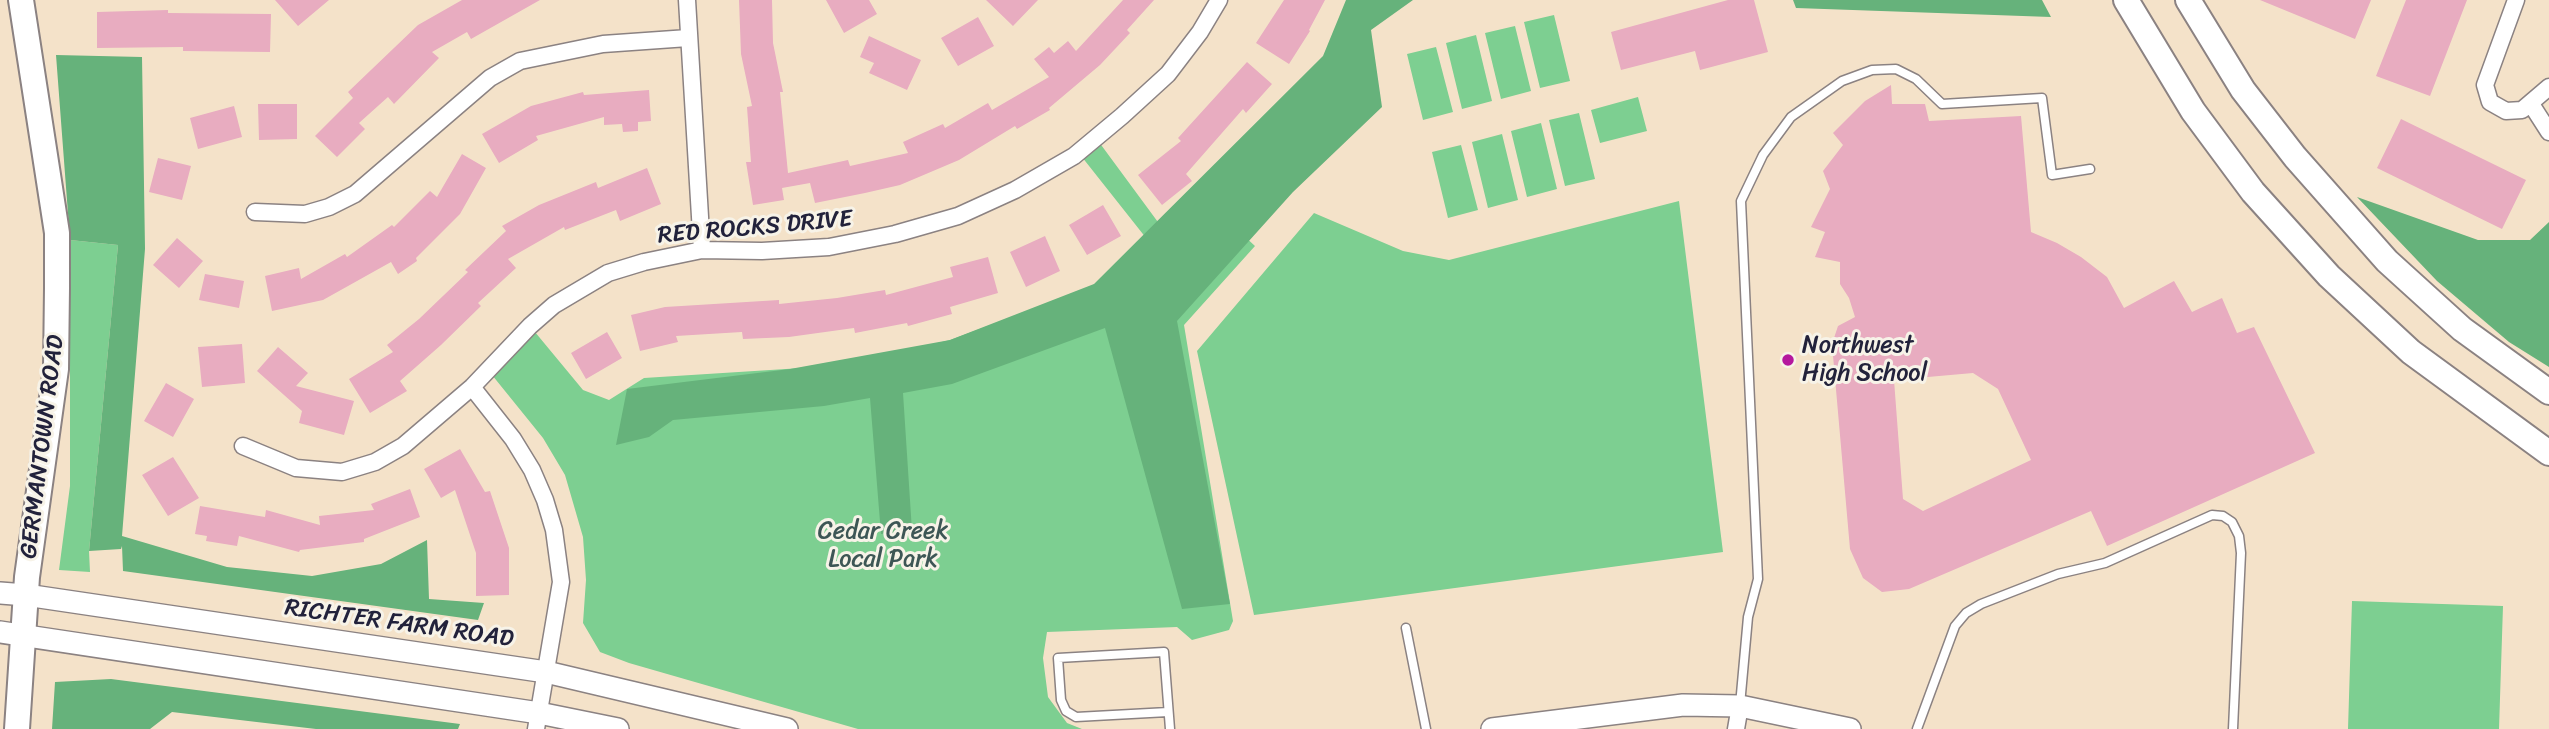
<!DOCTYPE html>
<html>
<head>
<meta charset="utf-8">
<style>
	body { margin:0 }
	canvas { display:block; background:#f4e2c9 }
</style>
</head>
<body>
<canvas width="2549" height="729"></canvas>
<script>
const context = document.querySelector('canvas').getContext('2d');
context.lineJoin = 'round';
function fill(path, color) {
  context.fillStyle = color;
  context.fill(path, 'evenodd');
}
function shape(rows) {
  const path = new Path2D();
  for (const r of rows) {
    path.moveTo(r[0], r[1]);
    for (let i = 2; i < r.length; i += 2) path.lineTo(r[i], r[i + 1]);
  }
  return path;
}
function stroke(path, color, width, dash) {
  context.strokeStyle = color;
  context.lineWidth = width;
  context.lineCap = dash ? 'butt' : 'round';
  context.setLineDash(dash || []);
  context.stroke(path);
}
function drawText(font, color, halo, rows, align = 'center') {
  context.font = font + ' Sriracha,sans-serif';
  context.lineWidth = 6;
  context.setLineDash([]);
  context.textBaseline = 'middle';
  context.strokeStyle = halo;
  context.fillStyle = color;
  for (const [text, x, y, turn = 0] of rows) {
    context.save();
    context.translate(x, y);
    context.rotate((+turn || 0) * Math.PI / 180);
    context.textAlign = isNaN(turn) ? turn : align;
    if (halo) context.strokeText(text, 0, 0);
    context.fillText(text, 0, 0);
    context.restore();
  }
}
const green = shape([
	[1554,15,1570,81,1540,88,1524,22],
	[1515,26,1531,91,1501,99,1485,33],
	[1476,35,1492,101,1462,109,1446,43],
	[1436,47,1453,112,1423,120,1407,54],
	[1638,97,1647,131,1600,143,1591,110],
	[1579,113,1595,179,1565,186,1549,120],
	[1541,123,1557,189,1527,197,1511,131],
	[1502,134,1518,200,1488,208,1472,142],
	[1096,138,1166,233,1201,196,1255,246,1184,325,1233,621,1229,630,1192,640,1177,627,1047,632,1043,658,1048,697,1067,723,1082,729,858,729,629,663,600,652,583,623,586,580,583,537,565,475,543,438,488,370,530,326,583,390,609,400,644,378,849,365,950,340,1088,289,1150,243,1078,152],
	[1461,145,1478,210,1448,218,1432,152],
	[1679,201,1723,552,1254,615,1197,351,1314,213,1403,251,1449,260],
	[70,240,118,245,89,551,90,572,59,570,70,486],
	[2352,601,2503,606,2499,729,2348,729]
]);
const forest = shape([
	[1346,0,1413,0,1371,30,1382,107,1293,192,1177,321,1230,604,1182,609,1105,328,952,384,903,393,912,531,881,534,870,398,824,406,673,420,649,437,616,445,627,389,790,369,950,340,1094,284,1323,56],
	[1793,0,2042,0,2051,17,1796,8],
	[56,55,142,57,145,249,122,536,227,567,312,576,381,564,427,540,429,599,484,603,478,620,123,571,122,546,121,549,89,551,118,245,70,240],
	[2357,197,2478,240,2530,240,2549,222,2549,367,2509,342,2437,281],
	[111,679,460,724,458,729,316,729,172,712,150,729,52,729,55,682]
]);
const building = shape([
	[275,0,329,0,298,26],
	[462,0,540,0,471,39,467,32,432,52,439,58,394,104,388,97,359,123,365,129,337,157,315,136,353,98,348,92,418,25],
	[739,0,772,0,773,43,783,92,780,92,788,173,848,160,850,166,908,153,903,142,943,124,945,128,988,103,992,110,1049,77,1034,59,1049,47,1054,53,1068,41,1076,51,1123,0,1154,0,1127,30,1130,33,1100,65,1049,108,1050,110,1017,129,1015,126,959,160,900,185,865,193,815,203,810,183,782,188,784,200,753,205,746,162,751,162,747,107,752,106,741,54],
	[826,0,869,0,877,14,844,33],
	[986,0,1038,0,1013,26],
	[1284,0,1325,0,1309,30,1310,31,1289,64,1256,43],
	[1728,0,1754,0,1768,52,1700,70,1695,51,1621,70,1611,32],
	[2260,0,2371,0,2355,39],
	[2406,0,2467,0,2430,96,2376,76],
	[168,10,168,13,271,14,270,52,183,51,183,47,97,48,97,12],
	[978,17,994,46,958,66,941,38],
	[869,36,921,60,907,90,869,73,874,63,860,57],
	[1247,62,1272,84,1246,113,1243,109,1186,174,1192,181,1162,205,1138,175,1181,141,1178,138],
	[1891,85,1892,104,1925,104,1929,121,2021,116,2031,232,2057,243,2081,257,2107,277,2124,308,2174,281,2192,312,2222,298,2237,333,2254,327,2315,453,2107,546,2091,511,1909,589,1882,592,1863,578,1850,549,1832,344,1838,326,1855,317,1849,298,1840,284,1840,262,1815,257,1825,232,1811,227,1830,189,1823,171,1843,145,1833,133,1865,101],
	[1973,373,1998,389,2031,460,1923,511,1903,499,1894,380],
	[649,90,651,121,638,122,638,131,623,132,622,124,604,125,604,117,536,136,538,140,499,163,482,134,531,106,583,92,584,95],
	[258,104,297,104,297,139,259,140],
	[234,106,242,137,198,149,190,118],
	[2401,119,2526,180,2502,229,2377,168],
	[462,154,486,168,460,214,416,258,417,261,398,274,391,262,323,300,272,311,265,276,299,268,301,279,345,254,347,257,392,225,394,227,430,191,437,197],
	[158,158,191,166,182,200,149,192],
	[647,168,661,204,620,221,616,210,565,230,564,227,508,259,516,268,478,303,481,306,441,345,400,381,407,391,370,413,349,379,393,352,387,345,419,319,468,272,465,270,506,231,502,226,539,205,596,182,598,188],
	[1103,205,1121,236,1087,255,1069,225],
	[1045,236,1060,271,1026,287,1010,252],
	[177,238,203,261,179,288,153,265],
	[988,257,998,293,950,307,952,314,908,326,907,323,855,333,854,328,789,337,743,339,742,332,676,336,678,342,640,351,631,315,665,307,779,300,779,304,837,298,885,290,886,295,953,277,950,267],
	[205,274,244,281,239,308,199,300],
	[607,332,622,358,586,379,571,353],
	[242,344,245,383,202,387,198,347],
	[278,347,308,373,296,386,354,401,344,435,299,423,302,411,257,371],
	[166,383,194,399,173,437,144,421],
	[460,449,485,492,490,491,509,548,509,595,476,596,476,553,455,490,441,498,424,469],
	[173,457,199,498,168,516,142,475],
	[410,489,420,517,364,539,364,542,300,550,299,552,239,536,237,546,206,541,207,536,195,534,200,506,265,517,266,510,320,525,319,516,374,510,371,504]
]);
const lane = shape([
	[1406,628,1426,729],
	[1740,705,1748,617,1758,579,1741,201,1763,155,1791,117,1842,81,1872,70,1896,69,1916,79,1942,104,2042,98,2052,175,2090,169],
	[1168,712,1076,717,1066,711,1061,700,1058,658,1164,652,1170,729],
	[1917,729,1955,626,1966,613,1981,604,2058,574,2105,563,2212,515,2223,516,2232,522,2239,536,2241,553,2233,729]
]);
const street = shape([
	[687,0,702,250],
	[2516,0,2485,85,2490,102,2506,111,2522,110,2549,87],
	[2531,104,2549,132],
	[255,212,305,214,329,207,355,194,490,78,520,61,603,44,688,38],
	[472,387,513,439,532,470,545,500,554,530,561,582,536,729],
	[243,446,296,468,342,472,375,462,403,446,472,387,530,326,554,305,608,273,644,262,702,250,762,251,829,247,895,234,958,216,1015,190,1074,156,1122,116,1168,74,1200,32,1219,0],
	[1736,729,1740,706]
]);
const secondary = shape([
	[0,593,26,595,546,672,787,729],
	[0,632,539,713,618,729],
	[1492,729,1683,705,1740,706,1850,729]
]);
const primary = shape([
	[2126,0,2193,111,2253,192,2329,276,2411,352,2549,453],
	[2188,0,2243,90,2295,157,2387,261,2462,329,2549,392],
	[17,729,27,577,56,369,57,288,57,233,21,0]
]);
const markers = [
	[1788,360,7,"#b5179e"]
];
const streetNames = [
	["RED ROCKS DRIVE",755,228,-5],
	["GERMANTOWN ROAD",43,447,-83],
	["RICHTER FARM ROAD",399,624,8]
];
const poiNames = [
	["Northwest",1802,346],
	["High School",1802,374]
];
const parkNames = [
	["Cedar Creek",883,532],
	["Local Park",883,560]
];
fill(green, '#7dcf91');
fill(forest, '#66b27b');
fill(building, '#e8acc0');
stroke(lane, '#8b8282', 11);
stroke(street, '#8b8282', 19);
stroke(secondary, '#8b8282', 24);
stroke(primary, '#8b8282', 28);
stroke(lane, '#fff', 8);
stroke(street, '#fff', 16);
stroke(secondary, '#fff', 21);
stroke(primary, '#fff', 24);
for (const [x, y, r, color] of markers) {
  const dot = new Path2D();
  dot.arc(x, y, r, 0, 2 * Math.PI);
  context.fillStyle = color;
  context.fill(dot);
  stroke(dot, '#f7f3e8', 2.5);
}
drawText('24px', '#22223b', '#f7f3e8', streetNames);
drawText('24px', '#22223b', '#f7f3e8', poiNames, 'left');
drawText('24px', '#3d5655', '#f7f3e8', parkNames);
</script>
</body>
</html>
